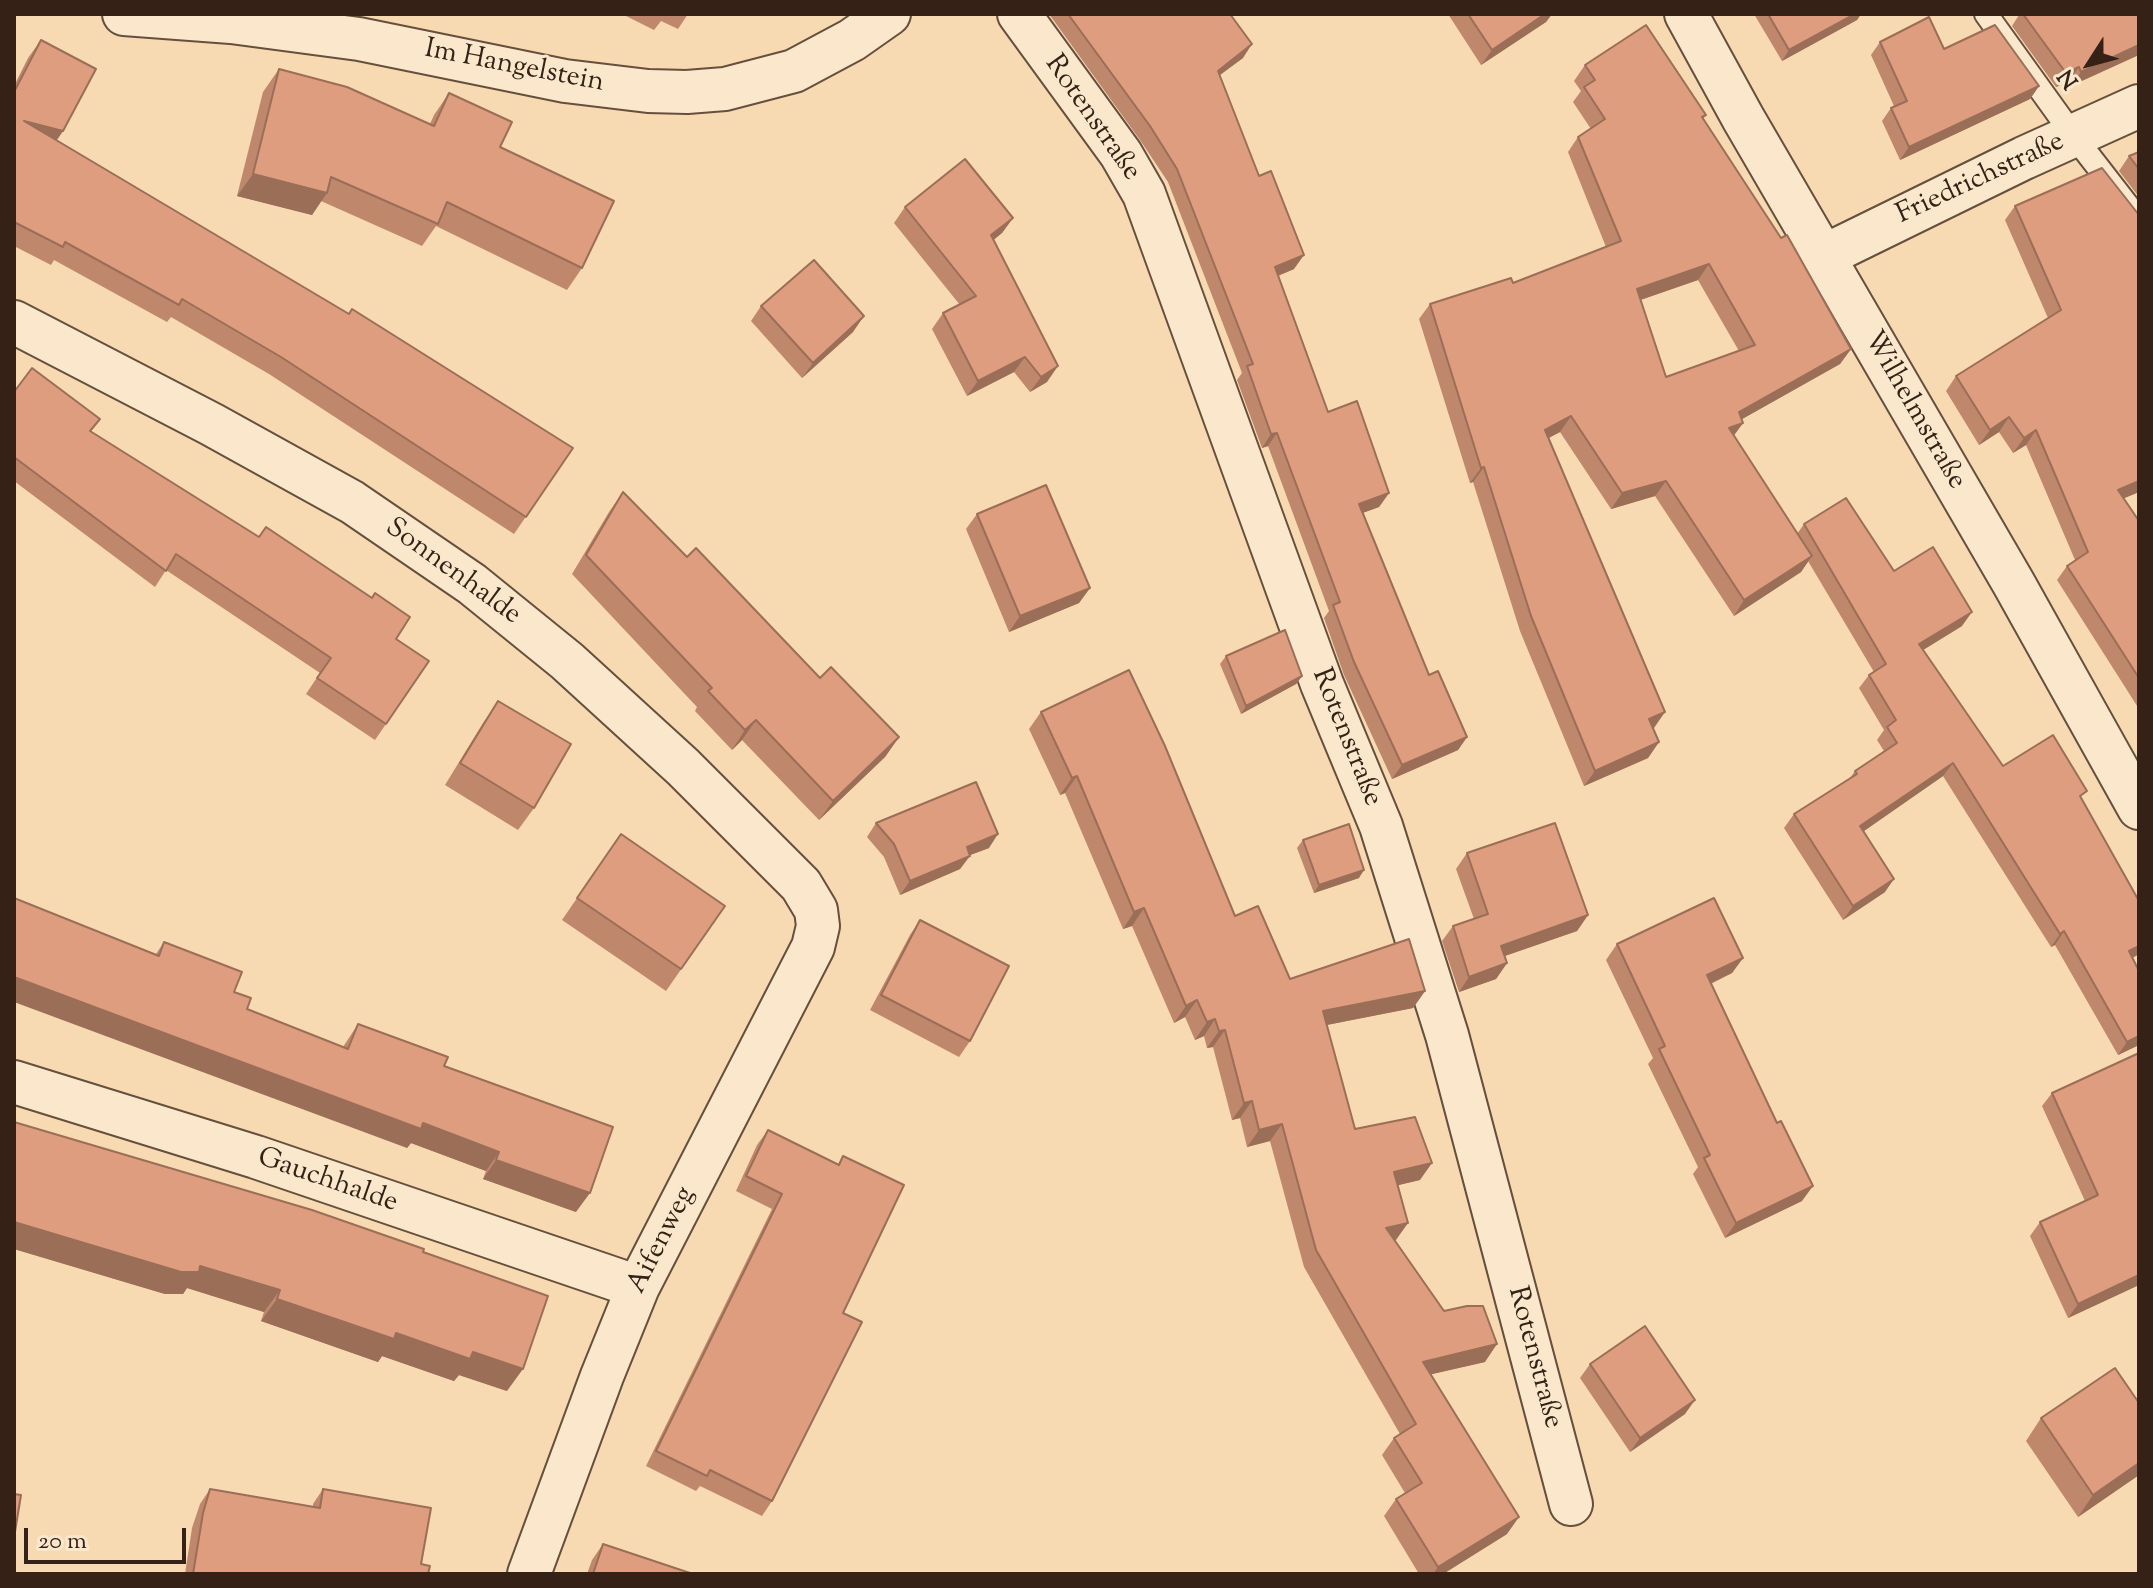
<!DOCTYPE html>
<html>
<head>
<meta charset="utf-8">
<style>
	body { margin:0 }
	#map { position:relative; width:2153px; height:1588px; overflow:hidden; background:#f7dab1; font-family:"Sorts Mill Goudy",serif }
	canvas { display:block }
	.frame { position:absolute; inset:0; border:16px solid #362116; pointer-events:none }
	.north { position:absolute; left:2049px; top:24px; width:80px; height:80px; -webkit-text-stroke:6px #fae7cc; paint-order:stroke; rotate:234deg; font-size:22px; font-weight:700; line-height:32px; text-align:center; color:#362116 }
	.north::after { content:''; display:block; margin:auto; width:28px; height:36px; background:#362116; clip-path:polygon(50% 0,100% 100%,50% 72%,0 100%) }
	.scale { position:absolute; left:24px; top:1528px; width:162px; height:36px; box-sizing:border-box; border:4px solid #362116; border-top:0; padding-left:10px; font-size:24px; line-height:28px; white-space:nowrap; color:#362116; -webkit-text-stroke:6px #fae7cc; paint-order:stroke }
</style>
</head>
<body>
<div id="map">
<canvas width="2153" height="1588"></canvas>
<div class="frame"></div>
<div class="north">N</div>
<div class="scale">20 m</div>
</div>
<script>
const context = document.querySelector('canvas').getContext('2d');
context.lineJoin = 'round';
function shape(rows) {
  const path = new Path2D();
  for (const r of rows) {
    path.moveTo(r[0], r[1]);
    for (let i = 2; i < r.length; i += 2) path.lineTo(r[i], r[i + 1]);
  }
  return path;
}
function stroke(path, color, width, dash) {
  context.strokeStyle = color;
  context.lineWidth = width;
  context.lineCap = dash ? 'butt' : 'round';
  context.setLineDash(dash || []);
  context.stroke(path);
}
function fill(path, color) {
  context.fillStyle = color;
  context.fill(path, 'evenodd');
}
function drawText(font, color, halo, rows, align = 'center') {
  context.font = font + ' "Sorts Mill Goudy",serif';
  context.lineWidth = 6;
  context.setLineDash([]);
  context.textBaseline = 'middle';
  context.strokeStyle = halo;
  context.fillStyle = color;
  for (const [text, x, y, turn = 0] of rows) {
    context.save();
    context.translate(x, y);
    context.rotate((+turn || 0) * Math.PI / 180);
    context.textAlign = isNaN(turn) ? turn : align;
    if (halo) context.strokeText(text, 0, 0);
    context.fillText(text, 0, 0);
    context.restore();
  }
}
const lane = shape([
	[1986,14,2073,135,2139,220]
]);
const street = shape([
	[124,14,231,22,359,39,565,81,648,91,687,92,725,89,794,71,852,40,889,14],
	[1019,14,1121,154,1144,194,1322,684,1381,826,1447,1035,1571,1504],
	[1686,14,1743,118,2014,584,2139,808],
	[1824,256,2024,158,2139,106],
	[14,322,211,424,352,502,472,584,567,661,683,767,801,885,816,910,818,926,813,947,638,1287,602,1376,529,1574],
	[14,1082,256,1157,638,1287]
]);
const wall = shape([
	[622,14,688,14,678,29,661,21,654,30],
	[1049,14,1230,14,1243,58,1219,75,1294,269,1278,276,1328,412,1389,493,1379,507,1362,513,1429,675,1467,737,1458,750,1392,779,1344,675,1324,618,1329,611,1268,446,1262,448,1237,380,1242,373,1168,182,1140,140],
	[1448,14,1552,14,1546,22,1481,65],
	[1754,14,1861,14,1857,20,1782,61],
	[2018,14,2139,14,2071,86,2069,81,2056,87,2012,26,2019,15],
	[41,40,63,131,57,140,573,448,514,534,269,374,171,317,167,322,54,260,51,265,14,246,14,86,28,58],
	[1880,42,1944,49,2039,86,2030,99,1900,160,1882,121,1891,108,1894,106,1871,55],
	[1585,65,1706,115,1703,119,1851,349,1840,364,1742,419,1743,423,1734,435,1797,534,1804,524,1894,571,1962,626,1923,650,2003,766,2082,799,2139,901,2139,954,2132,958,2139,971,2139,1045,2118,1055,2055,945,2051,947,1943,776,1864,831,1885,892,1843,920,1784,828,1794,814,1850,778,1855,771,1884,751,1877,740,1884,730,1859,688,1869,675,1874,672,1808,561,1801,572,1734,616,1655,496,1611,509,1560,432,1548,438,1654,728,1653,728,1659,742,1648,758,1584,786,1520,631,1473,482,1470,483,1419,319,1430,304,1513,283,1606,247,1568,152,1578,137,1591,129,1573,102,1581,91,1574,81],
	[1698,280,1739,351,1666,377,1640,300],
	[279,69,430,124,434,115,449,93,500,147,582,268,567,290,436,226,422,246,321,201,312,215,237,196,263,92],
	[2139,151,2139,197,2119,171,2129,156],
	[2015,206,2139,492,2124,498,2139,521,2139,709,2057,580,2067,566,2075,560,2026,445,2013,453,1999,432,1979,445,1946,391,1956,376,2048,318,2005,220],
	[905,207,1013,218,1002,233,993,240,1047,382,1030,392,1014,372,967,396,932,329,943,313,960,305,894,223],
	[761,306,853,332,802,378,751,321],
	[14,392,91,431,429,661,375,740,306,694,320,673,166,570,155,587,14,481],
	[623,492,687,557,820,678,899,737,885,757,819,820,742,740,732,750,695,711,697,707,572,574,609,512],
	[977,514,1090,588,1079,603,1009,632,966,529],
	[1226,656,1302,676,1296,684,1241,714,1220,664],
	[498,701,534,808,518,830,445,785,483,723],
	[1041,712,1235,916,1290,979,1425,991,1413,1008,1327,1025,1355,1129,1420,1180,1398,1185,1408,1223,1394,1240,1444,1311,1485,1362,1431,1374,1507,1534,1443,1574,1419,1574,1384,1516,1396,1499,1405,1493,1382,1455,1394,1438,1400,1434,1304,1267,1270,1141,1247,1147,1240,1118,1232,1120,1213,1047,1207,1048,1204,1036,1195,1040,1185,1017,1174,1023,1132,926,1123,929,1065,793,1060,795,1029,729],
	[876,823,989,848,970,855,960,869,900,895,884,857,867,837],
	[621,834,725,906,666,991,562,920],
	[1303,840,1359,878,1314,893,1297,848],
	[1467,853,1588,915,1577,931,1505,956,1507,963,1496,979,1459,992,1442,941,1453,926,1474,919,1456,869],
	[920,920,970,1041,959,1057,870,1010,910,935],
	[164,942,234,992,247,1009,343,1047,358,1024,444,1066,576,1212,483,1179,486,1171,411,1143,407,1148,156,954],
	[1617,944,1743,958,1732,973,1711,984,1802,1201,1725,1238,1693,1174,1698,1167,1648,1064,1653,1058,1606,960],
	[2052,1093,2139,1285,2068,1318,2030,1236,2040,1222,2085,1201,2042,1106],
	[14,1122,423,1252,507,1391,459,1375,454,1381,382,1356,378,1362,261,1321,264,1312,187,1288,183,1294,165,1294,14,1249],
	[768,1130,838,1164,843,1156,843,1313,772,1501,762,1516,700,1486,696,1491,646,1466,772,1209,736,1191,757,1145],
	[1590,1364,1685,1414,1630,1452,1580,1378],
	[2139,1403,2139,1475,2078,1517,2026,1441,2041,1418],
	[210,1489,313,1507,313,1504,323,1489,421,1564,428,1574,185,1574,192,1528,200,1504],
	[603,1544,689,1574,587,1574,592,1560]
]);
const shadedWall = shape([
	[1545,14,1552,14,1546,22,1481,65,1492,50],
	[1855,14,1861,14,1857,20,1782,61,1789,50],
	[1252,44,1243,58,1208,84,1218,71],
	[2139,45,2139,55,2071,86,2081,72],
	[2079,67,2069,81,2056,87,2066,73],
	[2039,86,2030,99,1900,160,1909,147],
	[24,121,63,131,51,148],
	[253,174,327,193,312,215,237,196],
	[1013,218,1002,233,980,251,991,235],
	[1304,255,1294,269,1265,281,1275,267],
	[1709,264,1698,280,1626,305,1637,289],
	[864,316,853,332,802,378,813,363],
	[1851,349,1840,364,1728,427,1739,412],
	[1025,357,1014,372,967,396,978,381],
	[1058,366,1047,382,1030,392,1041,377],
	[1571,416,1560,432,1534,446,1545,430],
	[2009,417,1999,432,1979,445,1990,430],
	[1743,423,1732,438,1729,428],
	[2036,430,2026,445,2013,453,2024,438],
	[1277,433,1268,446,1262,448,1271,434],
	[1484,467,1473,482,1470,483,1481,468],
	[1666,481,1655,496,1611,509,1622,493],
	[2139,481,2139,492,2108,505,2118,490],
	[1389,493,1379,507,1349,518,1359,504],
	[1812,556,1801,572,1734,616,1744,600],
	[1090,588,1079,603,1009,632,1020,616],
	[1972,612,1962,626,1910,658,1919,644],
	[1302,676,1296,684,1241,714,1246,706],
	[1665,712,1654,728,1638,734,1649,719],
	[756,720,742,740,732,750,745,730],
	[899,737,885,757,819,820,833,801],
	[1467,737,1458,750,1392,779,1402,765],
	[1659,742,1648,758,1584,786,1595,771],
	[1953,763,1943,776,1851,840,1860,826],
	[1077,776,1065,793,1060,795,1072,778],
	[998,834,989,848,957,860,967,847],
	[970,856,960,869,900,895,910,881],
	[1364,870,1359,878,1314,893,1319,885],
	[1894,879,1885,892,1843,920,1853,906],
	[1144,908,1132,926,1123,929,1134,912],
	[1588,915,1577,931,1490,961,1501,946],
	[2064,931,2055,945,2051,947,2060,934],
	[2139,946,2139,954,2120,965,2129,951],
	[1743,958,1732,973,1696,990,1707,975],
	[1507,963,1496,979,1459,992,1469,977],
	[14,977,423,1123,499,1152,486,1171,411,1143,407,1148,14,1002],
	[1425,991,1413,1008,1311,1028,1323,1011],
	[1197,1000,1185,1017,1174,1023,1186,1006],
	[1215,1019,1204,1036,1195,1040,1207,1022],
	[1225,1030,1213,1047,1207,1048,1219,1031],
	[2139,1036,2139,1045,2118,1055,2127,1042],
	[1252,1101,1240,1118,1232,1120,1244,1103],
	[1282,1124,1270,1141,1247,1147,1259,1130],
	[496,1160,590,1193,576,1212,483,1179],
	[1432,1163,1420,1180,1382,1189,1394,1172],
	[1813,1186,1802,1201,1725,1238,1736,1223],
	[14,1222,200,1266,280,1290,264,1312,187,1288,183,1294,165,1294,14,1249],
	[1408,1223,1396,1240,1374,1246,1386,1228],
	[2139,1275,2139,1285,2068,1318,2078,1304],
	[277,1299,396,1333,473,1352,523,1369,507,1391,459,1375,454,1381,382,1356,378,1362,261,1321],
	[1497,1344,1485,1362,1411,1379,1423,1362],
	[1695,1400,1685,1414,1630,1452,1640,1438],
	[2139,1463,2139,1475,2078,1517,2093,1495],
	[1519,1517,1507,1534,1443,1574,1433,1574,1438,1567]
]);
const building = shape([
	[1068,14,1230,14,1252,44,1218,71,1259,176,1271,171,1304,255,1275,267,1328,412,1357,401,1389,493,1359,504,1429,675,1438,671,1467,737,1402,765,1354,662,1333,605,1340,602,1277,433,1271,434,1247,366,1253,364,1177,169,1150,126,1068,14],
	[1468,14,1545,14,1492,50,1468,14],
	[1768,14,1855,14,1789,50,1768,14],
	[2023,14,2139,14,2139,45,2081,72,2079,67,2066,73,2023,14],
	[1929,17,1944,49,1995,25,2039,86,1909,147,1891,108,1907,101,1880,42,1929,17],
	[1646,25,1706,115,1702,117,1781,238,1787,235,1851,349,1739,412,1743,423,1729,428,1812,556,1744,600,1666,481,1622,493,1571,416,1545,430,1665,712,1649,719,1659,742,1595,771,1531,616,1484,467,1481,468,1430,304,1511,278,1513,283,1621,241,1578,137,1605,119,1584,87,1595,80,1585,65,1646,25],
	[1709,264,1755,345,1666,377,1637,289,1709,264],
	[41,40,96,69,63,131,24,121,349,314,352,309,573,448,526,517,281,357,182,299,179,305,65,242,63,247,14,222,14,92,41,40],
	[279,69,347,87,434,126,449,93,512,122,500,147,614,201,582,268,447,202,438,224,331,177,327,193,253,174,279,69],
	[2139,152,2139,169,2129,156,2139,152],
	[965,159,1013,218,991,235,1058,366,1041,377,1025,357,978,381,943,313,976,296,905,207,965,159],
	[2102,168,2139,215,2139,481,2118,490,2139,521,2139,678,2067,566,2088,552,2036,430,2024,438,2009,417,1990,430,1956,376,2061,310,2015,206,2102,168],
	[814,260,864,316,813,363,761,306,814,260],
	[32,368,100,419,90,431,259,537,266,527,372,598,375,593,410,617,396,639,429,661,386,724,317,678,331,658,176,554,166,571,14,457,14,392,32,368],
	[1046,485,1090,588,1020,616,977,514,1046,485],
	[623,492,687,557,696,548,820,678,831,667,899,737,833,801,756,720,745,730,708,691,712,688,586,555,623,492],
	[1846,498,1894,571,1933,547,1972,612,1919,644,2003,766,2053,735,2087,791,2080,796,2139,901,2139,946,2129,951,2139,971,2139,1036,2127,1042,2064,931,2060,934,1953,763,1860,826,1894,879,1853,906,1794,814,1857,774,1855,771,1897,743,1887,727,1896,720,1869,675,1886,664,1804,524,1846,498],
	[1285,630,1302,676,1246,706,1226,656,1285,630],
	[1129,670,1165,746,1235,916,1258,906,1290,979,1409,939,1425,991,1323,1011,1355,1129,1415,1117,1432,1163,1394,1172,1408,1223,1386,1228,1444,1311,1467,1306,1483,1306,1497,1344,1423,1362,1519,1517,1438,1567,1396,1499,1422,1483,1394,1438,1416,1424,1316,1250,1282,1124,1259,1130,1252,1101,1244,1103,1225,1030,1219,1031,1215,1019,1207,1022,1197,1000,1186,1006,1144,908,1134,912,1077,776,1072,778,1041,712,1129,670],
	[498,701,571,744,534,808,460,763,498,701],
	[976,782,998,834,967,847,970,856,910,881,894,844,876,823,976,782],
	[1555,823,1588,915,1501,946,1507,963,1469,977,1453,926,1488,914,1467,853,1555,823],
	[1349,824,1364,870,1319,885,1303,840,1349,824],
	[621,834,725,906,681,969,577,898,621,834],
	[14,898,159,956,164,942,242,972,234,992,251,998,247,1009,348,1049,358,1024,448,1057,444,1066,613,1127,590,1193,496,1160,499,1152,423,1123,421,1129,14,977,14,898],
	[1714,898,1743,958,1707,975,1777,1123,1781,1121,1813,1186,1736,1223,1704,1158,1710,1155,1659,1049,1665,1046,1617,944,1714,898],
	[920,920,1009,966,970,1041,881,995,920,920],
	[2139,1053,2139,1275,2078,1304,2040,1222,2098,1195,2052,1093,2139,1053],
	[14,1122,312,1210,424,1249,423,1252,548,1296,523,1369,473,1352,470,1359,396,1333,394,1339,277,1299,280,1290,200,1266,199,1272,181,1272,14,1222,14,1122],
	[768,1130,839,1165,843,1156,904,1185,843,1313,862,1322,772,1501,710,1470,707,1476,656,1451,782,1194,746,1176,768,1130],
	[1645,1326,1695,1400,1640,1438,1590,1364,1645,1326],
	[2115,1368,2139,1403,2139,1463,2093,1495,2041,1418,2115,1368],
	[210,1489,320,1508,323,1489,431,1508,421,1564,430,1566,428,1574,193,1574,203,1513,210,1489],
	[14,1494,21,1495,14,1538,14,1494],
	[603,1544,690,1573,689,1574,593,1574,603,1544]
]);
const streetNames = [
	["Im Hangelstein",514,68,11],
	["Rotenstraße",1091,119,55],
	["Friedrichstraße",1981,180,-25],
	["Wilhelmstraße",1913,411,60],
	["Sonnenhalde",452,573,36],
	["Rotenstraße",1345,738,68],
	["Gauchhalde",327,1182,19],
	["Aifenweg",663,1241,-63],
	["Rotenstraße",1533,1358,75]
];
stroke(lane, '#664f3d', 26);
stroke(street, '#664f3d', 46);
stroke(lane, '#fae7cc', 22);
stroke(street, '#fae7cc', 42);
fill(wall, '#bf876c');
fill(shadedWall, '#9b6e58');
fill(building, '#de9d7e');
stroke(building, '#9b6e58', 2);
drawText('28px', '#362116', '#fae7cc', streetNames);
</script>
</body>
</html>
